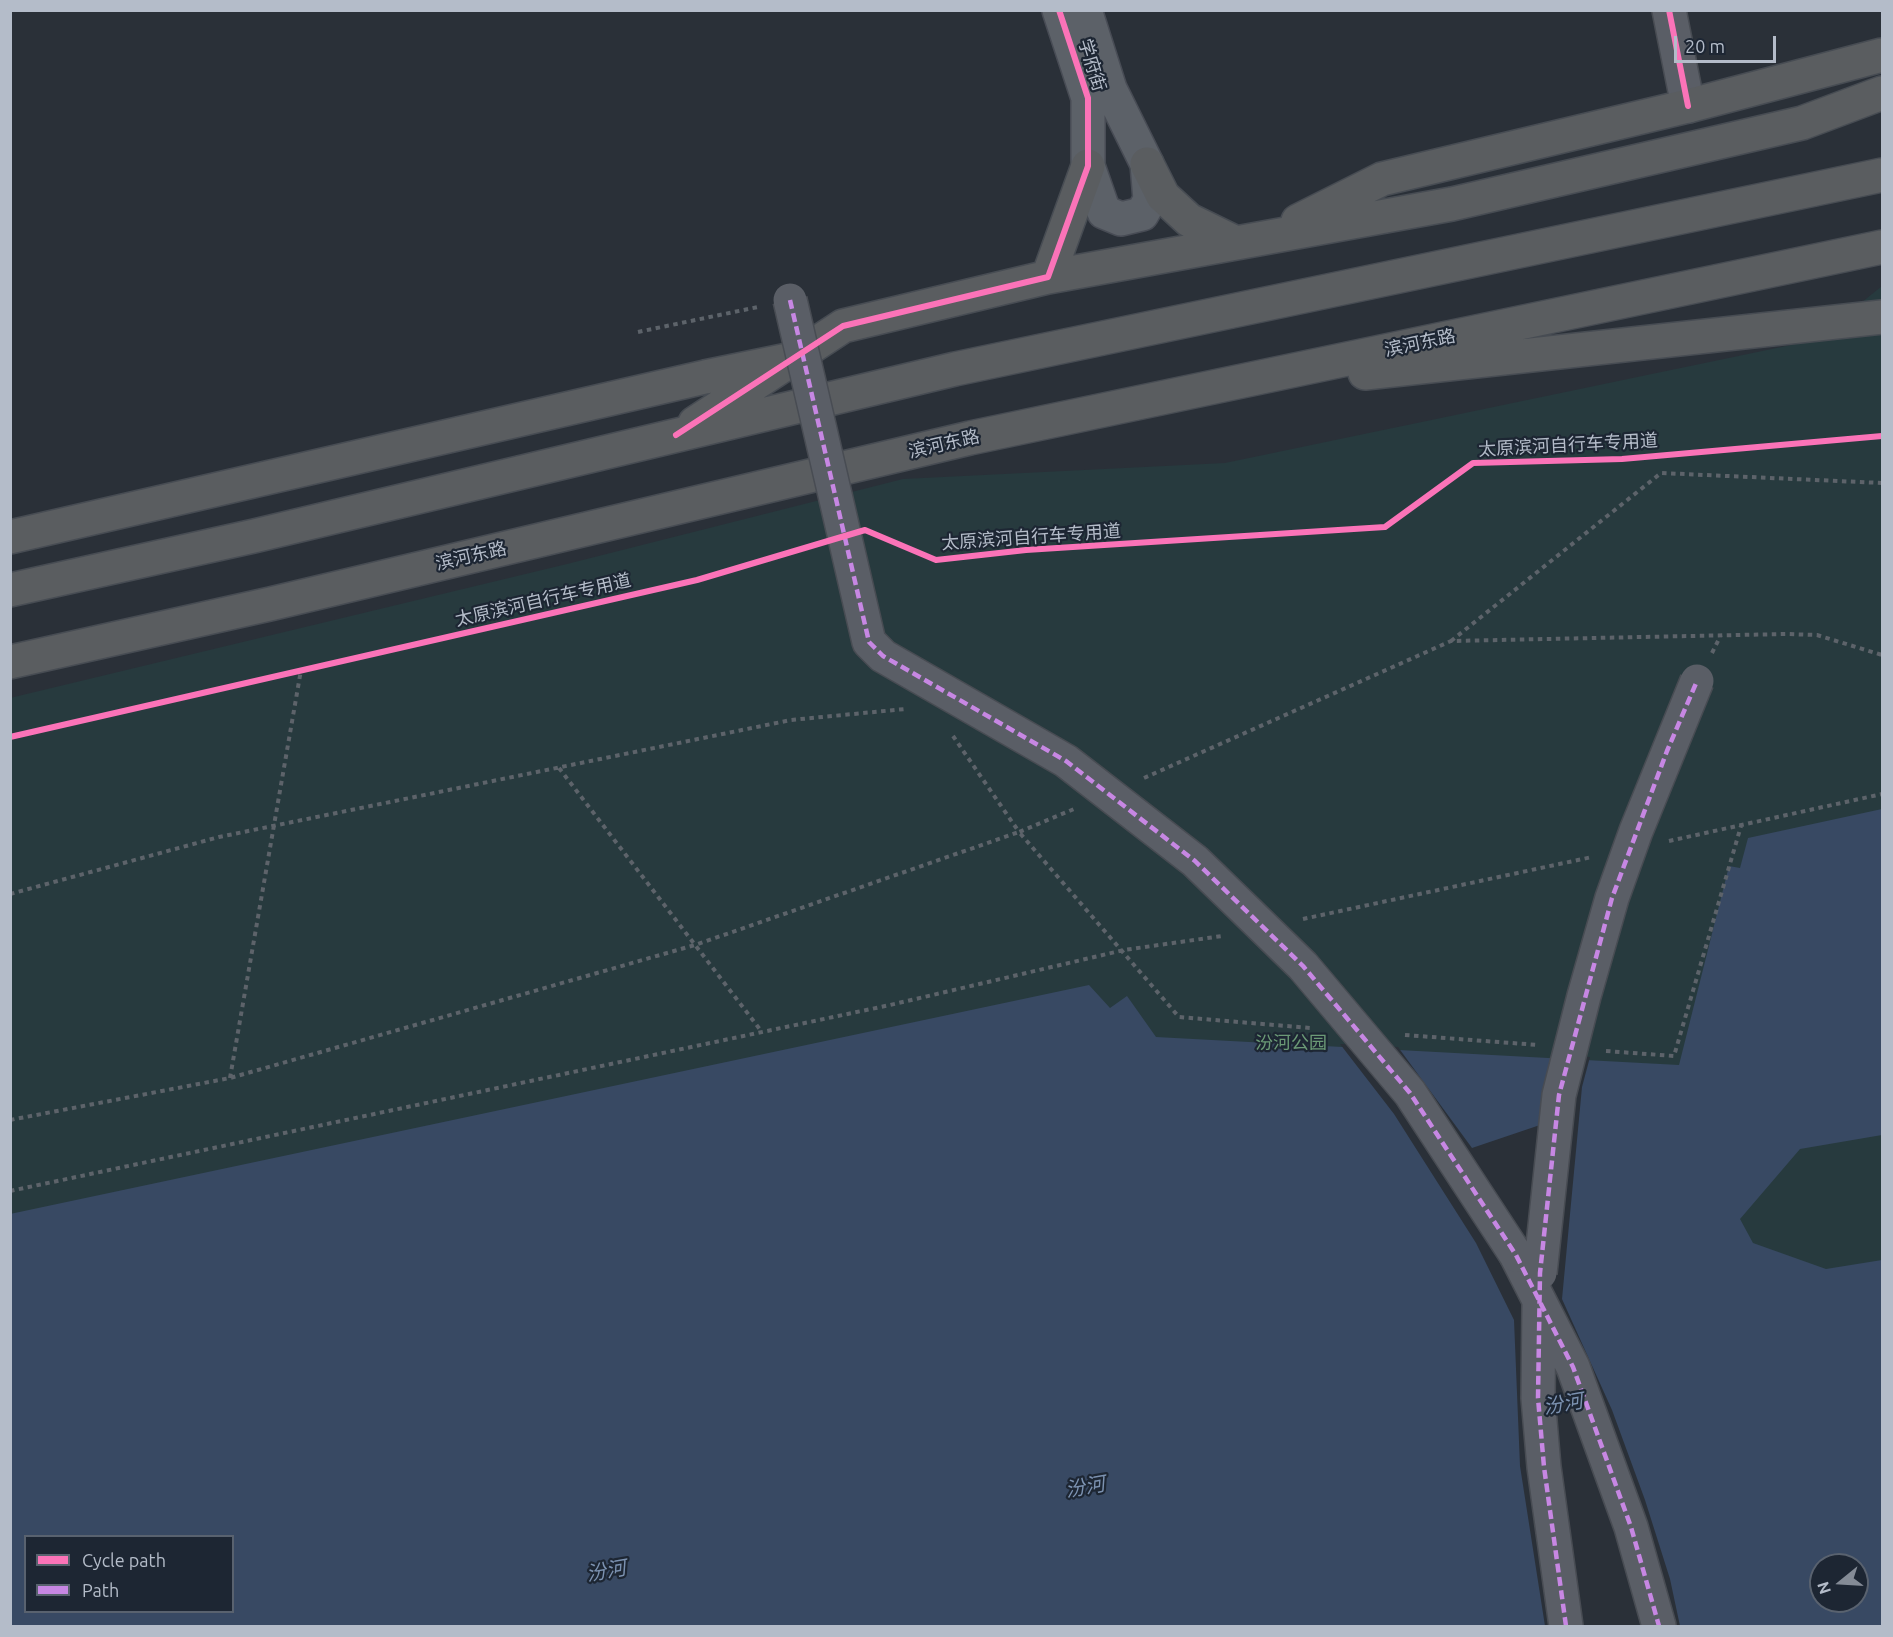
<!DOCTYPE html>
<html>
<head>
<meta charset="utf-8">
<style>
	body { margin:0 }
	#map { position:relative; width:1893px; height:1637px; overflow:hidden; background:#2a3038; font-family:Ubuntu,sans-serif }
	canvas { display:block }
	.frame { position:absolute; inset:0; border:12px solid #b4bcc9; pointer-events:none }
	.legend { position:absolute; left:24px; top:1535px; width:210px; height:78px; box-sizing:border-box; background:#1d2633; border:2px solid #59626f; margin:0; padding:8px 10px; list-style:none; font-size:18px; color:#b4bcc9 }
	.legend li { display:flex; align-items:center; gap:12px; height:30px }
	.legend b { width:30px; border:2px solid #59626f }
	.north { position:absolute; left:1809px; top:1553px; width:60px; height:60px; box-sizing:border-box; background:#1d2633; border:2px solid #59626f; border-radius:50%; rotate:252deg; font-size:16px; font-weight:700; line-height:24px; text-align:center; color:#b4bcc9 }
	.north::after { content:''; display:block; margin:auto; width:21px; height:27px; background:#848b96; clip-path:polygon(50% 0,100% 100%,50% 72%,0 100%) }
	.scale { position:absolute; left:1674px; top:36px; width:102px; height:27px; box-sizing:border-box; border:3px solid #b4bcc9; border-top:0; padding-left:8px; font-size:18px; line-height:21px; white-space:nowrap; color:#b4bcc9; -webkit-text-stroke:4px #1d2633; paint-order:stroke }
</style>
</head>
<body>
<div id="map">
<canvas width="1893" height="1637"></canvas>
<div class="frame"></div>
<ul class="legend">
<li><b style="height:8px;background:#fb73b8"></b>Cycle path</li>
<li><b style="height:8px;background:#c787e3"></b>Path</li>
</ul>
<div class="north">N</div>
<div class="scale">20 m</div>
</div>
<script>
const context = document.querySelector('canvas').getContext('2d');
context.lineJoin = 'round';
function fill(path, color) {
  context.fillStyle = color;
  context.fill(path, 'evenodd');
}
function shape(rows) {
  const path = new Path2D();
  for (const r of rows) {
    path.moveTo(r[0], r[1]);
    for (let i = 2; i < r.length; i += 2) path.lineTo(r[i], r[i + 1]);
  }
  return path;
}
function stroke(path, color, width, dash) {
  context.strokeStyle = color;
  context.lineWidth = width;
  context.lineCap = dash ? 'butt' : 'round';
  context.setLineDash(dash || []);
  context.stroke(path);
}
function drawText(font, color, halo, rows, align = 'center') {
  context.font = font + ' Ubuntu,"Noto Sans SC",sans-serif';
  context.lineWidth = 4.5;
  context.setLineDash([]);
  context.textBaseline = 'middle';
  context.strokeStyle = halo;
  context.fillStyle = color;
  for (const [text, x, y, turn = 0] of rows) {
    context.save();
    context.translate(x, y);
    context.rotate((+turn || 0) * Math.PI / 180);
    context.textAlign = isNaN(turn) ? turn : align;
    if (halo) context.strokeText(text, 0, 0);
    context.fillText(text, 0, 0);
    context.restore();
  }
}
const green = shape([
	[1882,286,1882,1626,11,1626,10,698,567,564,903,479,1225,463,1815,340],
	[26,1536,232,1536,232,1612,26,1612],
	[1821,1565,1857,1565,1857,1601,1821,1601]
]);
const water = shape([
	[1882,809,1882,1135,1800,1149,1740,1219,1753,1243,1826,1269,1882,1260,1882,1626,11,1626,10,1214,1089,985,1110,1008,1127,996,1156,1037,1679,1065,1729,866,1740,868,1748,838],
	[26,1536,232,1536,232,1612,26,1612],
	[1821,1565,1857,1565,1857,1601,1821,1601]
]);
const pier = shape([
	[1340,1044,1398,1047,1472,1148,1540,1125,1554,1055,1590,1057,1582,1087,1562,1299,1612,1410,1645,1500,1670,1579,1680,1626,1545,1626,1520,1466,1514,1320,1476,1243,1394,1114]
]);
const path = shape([
	[638,332,758,307],
	[1451,641,1661,473,1882,483],
	[1712,653,1721,635],
	[953,736,1019,832,1074,809],
	[559,768,762,1032],
	[1144,778,1451,641,1786,634,1817,635,1882,655],
	[1669,841,1882,794],
	[10,894,219,837,791,720,905,709],
	[1303,919,1592,857],
	[1405,1035,1538,1045],
	[1606,1051,1674,1056,1741,826],
	[230,1078,301,670],
	[10,1120,230,1078,695,945,1019,832,1179,1017,1311,1028],
	[10,1191,890,1005,1124,950,1222,936]
]);
const street = shape([
	[1669,10,1688,106],
	[1516,1255,1573,1367,1631,1527,1659,1626],
	[1539,1305,1538,1398,1544,1467,1566,1626]
]);
const primary = shape([
	[1059,10,1088,98,1088,166,1104,212,1121,219,1142,214,1150,200,1147,164,1110,89,1085,10]
]);
const highway = shape([
	[1147,164,1163,196,1189,220,1236,243],
	[1298,221,1382,179,1688,106,1882,55],
	[1048,277,1452,204,1802,123,1882,93],
	[1365,373,1882,317],
	[695,423,843,326,1048,277,1088,166],
	[10,537,705,377,793,359],
	[10,590,254,536,955,369,1882,175],
	[10,662,270,604,970,438,1882,247]
]);
const streetBridge = shape([
	[790,300,869,642,883,656,1066,761,1195,861,1303,966,1410,1093,1516,1255],
	[1540,1273,1559,1095,1584,996,1612,898,1636,831,1697,681]
]);
const quiet = shape([
	[790,300,869,642,883,656,1066,761,1195,861,1303,966,1410,1093,1516,1255,1573,1367,1631,1527,1659,1626],
	[1566,1626,1544,1467,1538,1398,1540,1273,1559,1095,1612,898,1667,751,1697,681]
]);
const cycleway = shape([
	[1669,10,1688,106],
	[676,435,843,326,1048,277,1088,166,1088,98,1059,10],
	[10,737,697,580,865,530,936,560,1026,550,1385,527,1473,463,1622,459,1882,436]
]);
const streetNames = [
	["学府街",1092,65,73],
	["滨河东路",1420,343,-12],
	["滨河东路",944,444,-13],
	["太原滨河自行车专用道",1568,445,-3],
	["太原滨河自行车专用道",1031,537,-4],
	["滨河东路",471,556,-13],
	["太原滨河自行车专用道",543,600,-13]
];
const parkNames = [
	["汾河公园",1291,1043]
];
const waterNames = [
	["汾河",1563,1404,-10],
	["汾河",1085,1487,-10],
	["汾河",606,1571,-10]
];
fill(green, '#273a3e');
fill(water, '#384963');
fill(pier, '#2a3038');
stroke(street, '#484c53', 36);
stroke(primary, '#484c55', 36);
stroke(highway, '#474c53', 36);
stroke(path, '#5d636a', 4, [4.5, 4.5]);
stroke(street, '#5a5e66', 33);
stroke(primary, '#5c6168', 33);
stroke(highway, '#5a5d60', 33);
stroke(streetBridge, '#484c53', 36, []);
stroke(streetBridge, '#5a5e66', 33);
stroke(quiet, '#c787e3', 4.5, [9, 4.5]);
stroke(cycleway, '#fb73b8', 6);
drawText('18px', '#b4bcc9', '#1d2633', streetNames);
drawText('18px', '#6b9a76', '#1d2633', parkNames);
drawText('italic 20px', '#7c92b1', '#1d2633', waterNames);
</script>
</body>
</html>
